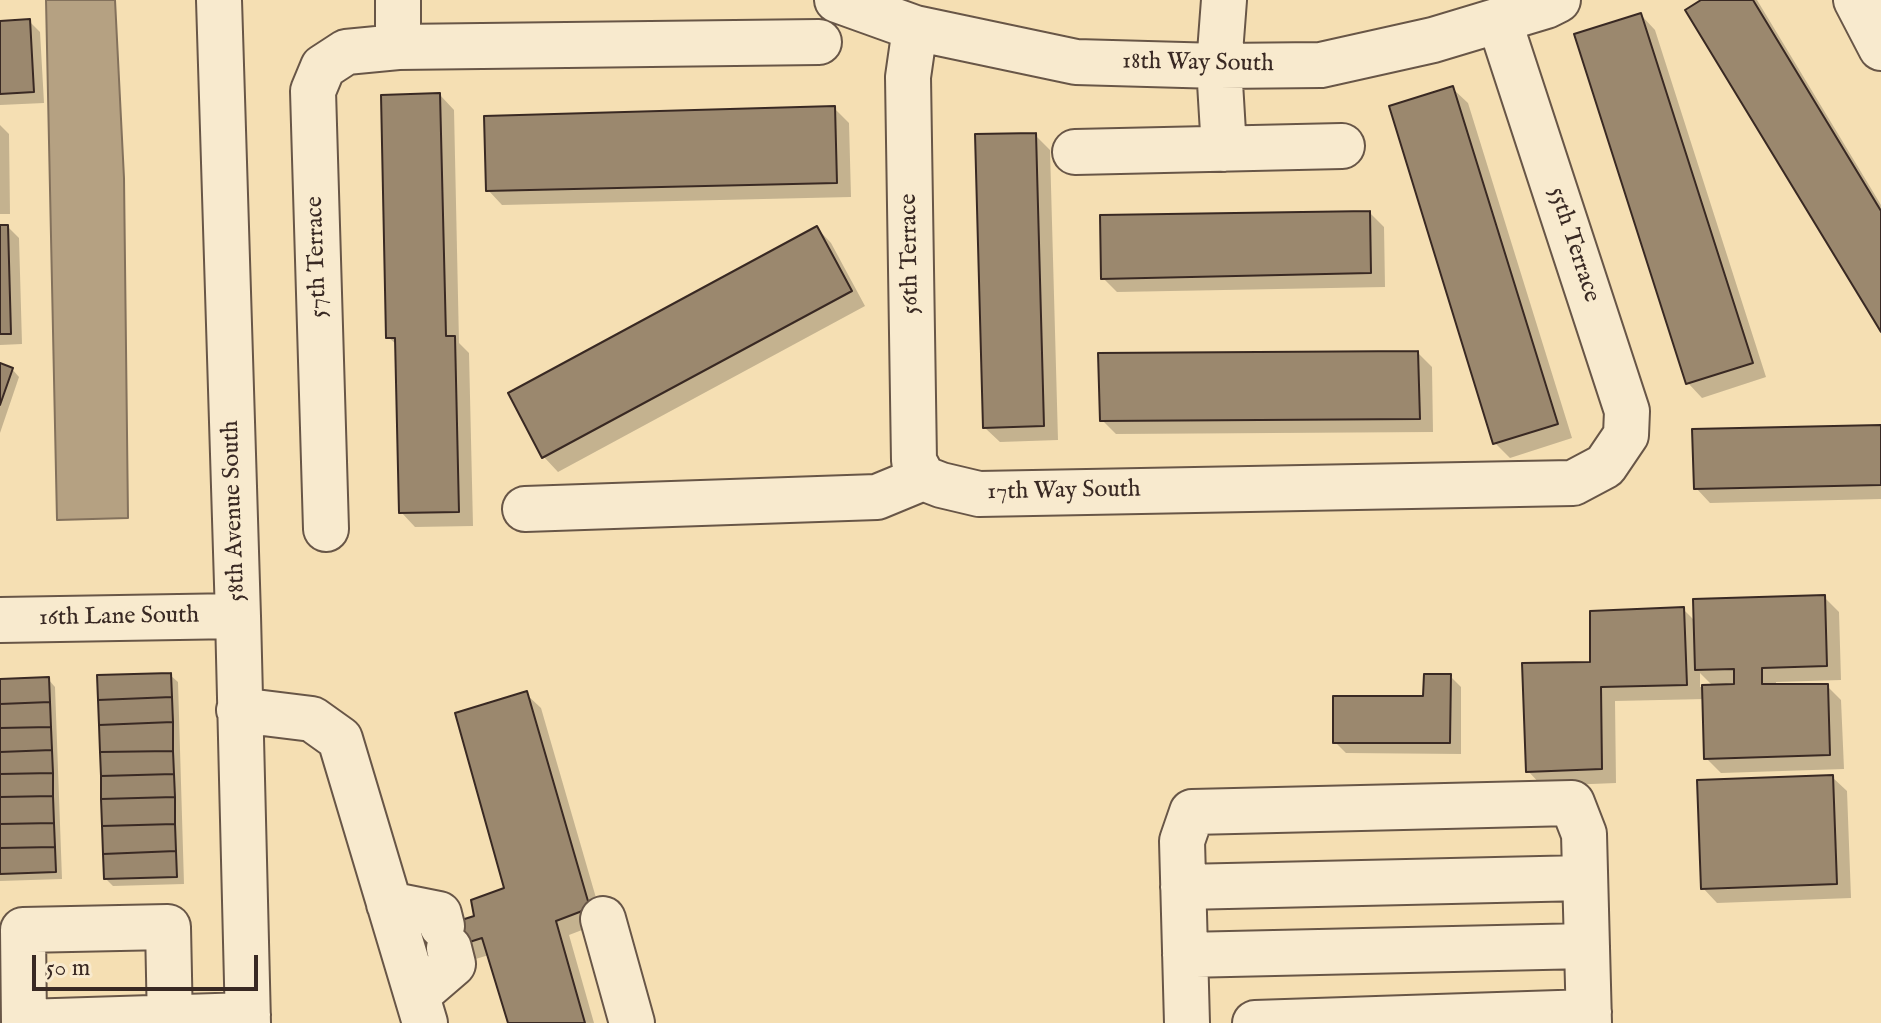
<!DOCTYPE html>
<html>
<head>
<meta charset="utf-8">
<style>
	body { margin:0 }
	#map { position:relative; width:1881px; height:1023px; overflow:hidden; background:#f5dfb3; font-family:"IM FELL English",serif }
	canvas { display:block }
	.scale { position:absolute; left:32px; top:955px; width:226px; height:36px; box-sizing:border-box; border:4px solid #392923; border-top:0; padding-left:10px; font-size:24px; line-height:28px; white-space:nowrap; color:#392923; -webkit-text-stroke:6px #f8eace; paint-order:stroke }
</style>
</head>
<body>
<div id="map">
<canvas width="1881" height="1023"></canvas>
<div class="scale">50 m</div>
</div>
<script>
const context = document.querySelector('canvas').getContext('2d');
context.lineJoin = 'round';
function fill(path, color) {
  context.fillStyle = color;
  context.fill(path, 'evenodd');
}
function shape(rows) {
  const path = new Path2D();
  for (const r of rows) {
    path.moveTo(r[0], r[1]);
    for (let i = 2; i < r.length; i += 2) path.lineTo(r[i], r[i + 1]);
  }
  return path;
}
function stroke(path, color, width, dash) {
  context.strokeStyle = color;
  context.lineWidth = width;
  context.lineCap = dash ? 'butt' : 'round';
  context.setLineDash(dash || []);
  context.stroke(path);
}
function drawText(font, color, halo, rows, align = 'center') {
  context.font = font + ' "IM FELL English",serif';
  context.lineWidth = 8;
  context.setLineDash([]);
  context.textBaseline = 'middle';
  context.strokeStyle = halo;
  context.fillStyle = color;
  for (const [text, x, y, turn = 0] of rows) {
    context.save();
    context.translate(x, y);
    context.rotate((+turn || 0) * Math.PI / 180);
    context.textAlign = isNaN(turn) ? turn : align;
    if (halo) context.strokeText(text, 0, 0);
    context.fillText(text, 0, 0);
    context.restore();
  }
}
const water = shape([
	[46,0,115,0,124,178,128,518,57,520,46,0]
]);
const shadow = shape([
	[1705,0,1757,0,1881,205,1881,328],
	[1641,15,1655,30,1766,377,1702,398,1688,383],
	[29,21,40,32,44,103,0,105,0,23],
	[1453,89,1468,103,1572,438,1510,458,1495,443],
	[440,95,454,110,459,343,469,353,473,526,415,527,401,512,397,345,388,337],
	[835,109,849,123,851,197,502,205,488,190],
	[0,125,9,134,10,214,0,214],
	[1035,135,1050,150,1058,440,1000,442,985,428],
	[1370,213,1384,227,1385,287,1117,292,1103,278],
	[0,227,8,227,19,238,22,344,0,345],
	[817,228,831,243,865,306,558,472,544,457,511,394],
	[1418,353,1432,367,1433,432,1116,434,1102,420],
	[0,365,12,369,19,377,0,433],
	[1881,427,1881,499,1710,503,1696,488],
	[1824,597,1839,612,1841,680,1776,682,1776,686,1827,686,1841,700,1844,769,1721,773,1706,758,1705,699,1615,701,1616,783,1542,786,1528,771,1592,664,1683,609,1695,621],
	[1700,673,1714,687,1700,687],
	[170,675,178,682,184,884,113,886,106,879],
	[1450,676,1461,687,1461,754,1346,753,1335,742,1425,698],
	[48,679,55,687,62,879,0,881,0,681],
	[526,694,541,708,603,922,569,935,594,1023,510,1023,489,955,452,966,477,917,507,889],
	[1832,777,1847,791,1851,898,1717,903,1703,888]
]);
const building = shape([
	[1701,0,1753,0,1881,211,1881,332,1685,10,1701,0],
	[1641,13,1753,363,1686,384,1574,34,1641,13],
	[30,19,34,92,0,94,0,21,30,19],
	[1453,86,1558,424,1493,444,1389,106,1453,86],
	[440,93,446,336,455,336,459,512,399,513,395,338,386,338,381,95,440,93],
	[835,106,837,183,486,191,484,116,835,106],
	[1036,133,1044,426,983,428,975,134,1036,133],
	[1370,211,1371,273,1101,279,1100,215,1370,211],
	[0,225,8,225,11,334,0,334,0,225],
	[817,226,852,291,542,458,508,393,817,226],
	[1418,351,1420,419,1100,421,1098,353,1418,351],
	[0,363,13,368,0,405,0,363],
	[1881,425,1881,485,1694,489,1692,429,1881,425],
	[1825,595,1827,666,1762,668,1762,684,1828,684,1830,755,1704,759,1702,685,1734,684,1734,669,1695,670,1693,599,1825,595],
	[1684,607,1687,685,1601,687,1602,769,1526,772,1522,663,1590,662,1590,611,1684,607],
	[171,673,172,697,98,700,97,675,171,673],
	[1424,674,1451,674,1450,743,1333,743,1333,696,1423,696,1424,674],
	[49,677,50,702,0,704,0,679,49,677],
	[527,691,590,908,556,921,585,1023,508,1023,482,938,435,953,430,930,474,916,471,900,504,888,455,713,527,691],
	[172,697,173,722,99,725,98,700,172,697],
	[50,702,51,727,0,728,0,704,50,702],
	[173,722,173,751,100,752,99,725,173,722],
	[51,727,52,750,0,752,0,728,51,727],
	[52,750,53,773,0,774,0,752,52,750],
	[173,751,174,774,101,776,100,752,173,751],
	[53,773,53,796,0,797,0,774,53,773],
	[174,774,175,797,101,799,101,776,174,774],
	[1833,775,1837,884,1701,889,1697,780,1833,775],
	[53,796,54,823,0,824,0,797,53,796],
	[175,797,175,824,102,826,101,799,175,797],
	[54,823,55,847,0,848,0,824,54,823],
	[175,824,176,851,103,854,102,826,175,824],
	[55,847,56,872,0,874,0,848,55,847],
	[176,851,177,877,104,879,103,854,176,851]
]);
const minor = shape([
	[219,0,238,616,248,1023],
	[398,0,398,47,819,42],
	[837,0,915,28,1076,62,1219,66,1321,65,1433,40,1546,6,1558,0],
	[1224,0,1219,66,1224,149],
	[1856,0,1881,48],
	[915,28,908,77,914,461,923,478],
	[1075,152,1342,146],
	[525,509,877,497,923,478,941,485,979,494,1573,483,1605,466,1626,435,1627,411,1499,20],
	[326,529,313,91,323,67,346,52,398,47],
	[0,620,238,616],
	[239,710,312,719,340,739,425,1023],
	[1183,887,1585,878],
	[389,904,439,914,442,926],
	[603,919,632,1023],
	[1185,955,1587,946],
	[417,995,453,964,449,948],
	[24,1022,248,1015],
	[24,1023,23,930,168,927,170,1023],
	[1187,1023,1182,841,1192,812,1572,803,1584,834,1589,1023],
	[1255,1023,1589,1012]
]);
const streetNames = [
	["18th Way South",1198,64,1],
	["55th Terrace",1573,245,72],
	["56th Terrace",911,254,-91],
	["57th Terrace",318,257,-92],
	["17th Way South",1064,492,-1],
	["58th Avenue South",235,511,-92],
	["16th Lane South",119,618,-1]
];
fill(water, '#b5a182');
stroke(water, '#83715c', 2);
fill(shadow, '#0003');
fill(building, '#9b886e');
stroke(building, '#392923', 2);
stroke(minor, '#685647', 48);
stroke(minor, '#f8eace', 44);
drawText('24px', '#392923', '#f8eace', streetNames);
</script>
</body>
</html>
